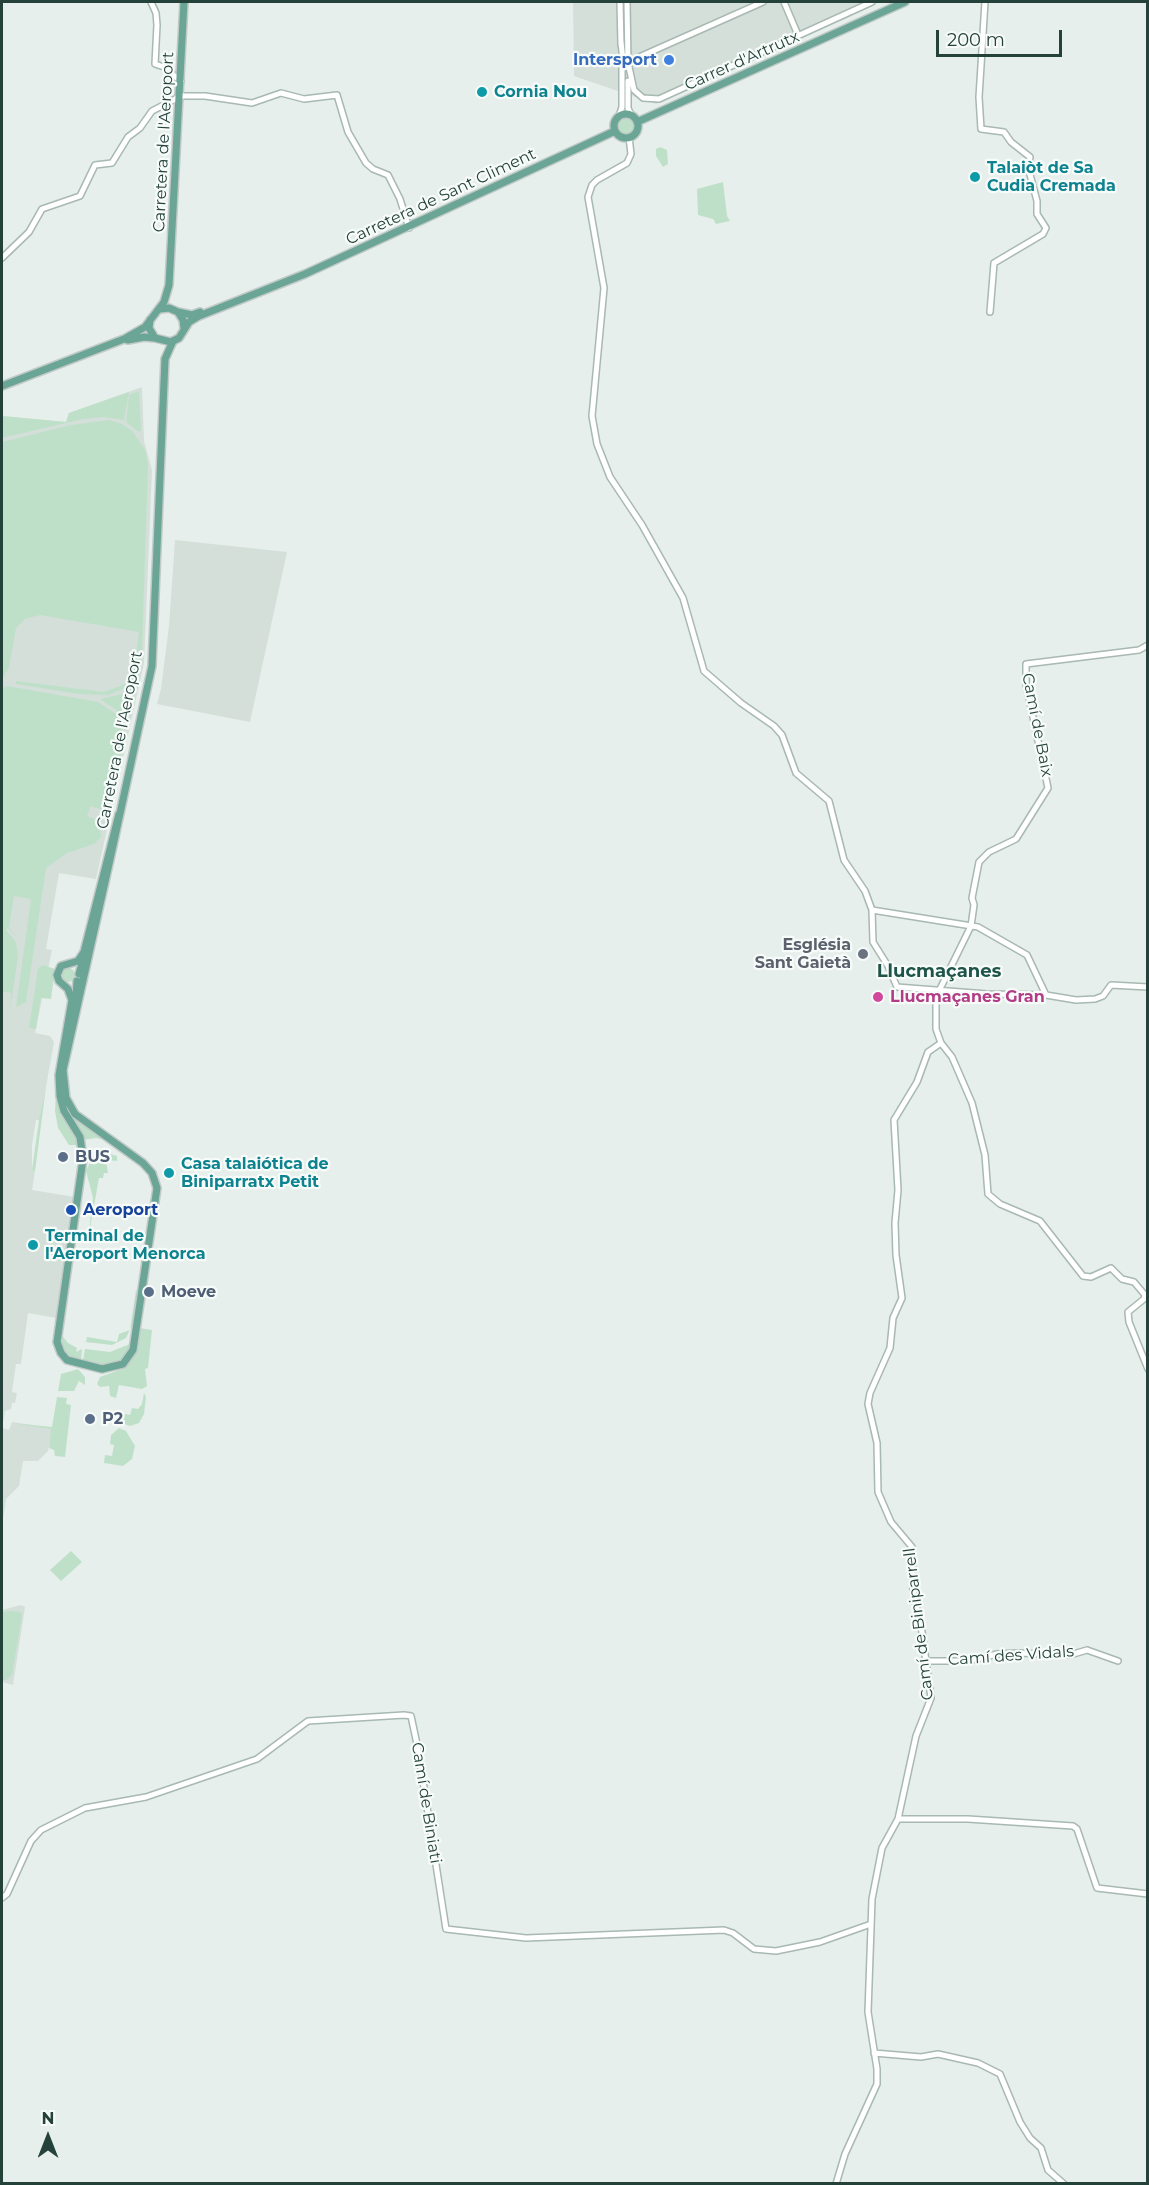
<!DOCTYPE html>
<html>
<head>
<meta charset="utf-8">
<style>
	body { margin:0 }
	#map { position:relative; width:1149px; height:2185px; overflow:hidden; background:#e6efeb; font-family:Montserrat,sans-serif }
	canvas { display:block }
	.frame { position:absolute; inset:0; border:3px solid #24423a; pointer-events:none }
	.north { position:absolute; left:18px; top:2107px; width:60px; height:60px; -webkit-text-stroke:4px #f7fbf9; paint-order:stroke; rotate:0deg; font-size:16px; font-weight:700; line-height:24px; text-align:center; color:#24423a }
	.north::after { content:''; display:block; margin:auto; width:21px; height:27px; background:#24423a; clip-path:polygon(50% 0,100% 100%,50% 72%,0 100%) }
	.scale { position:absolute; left:936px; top:30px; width:126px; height:27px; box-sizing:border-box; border:3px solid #24423a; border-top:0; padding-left:8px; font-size:18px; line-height:21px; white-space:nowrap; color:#24423a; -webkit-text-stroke:4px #f7fbf9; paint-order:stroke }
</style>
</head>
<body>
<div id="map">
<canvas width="1149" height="2185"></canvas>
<div class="frame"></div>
<div class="north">N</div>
<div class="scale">200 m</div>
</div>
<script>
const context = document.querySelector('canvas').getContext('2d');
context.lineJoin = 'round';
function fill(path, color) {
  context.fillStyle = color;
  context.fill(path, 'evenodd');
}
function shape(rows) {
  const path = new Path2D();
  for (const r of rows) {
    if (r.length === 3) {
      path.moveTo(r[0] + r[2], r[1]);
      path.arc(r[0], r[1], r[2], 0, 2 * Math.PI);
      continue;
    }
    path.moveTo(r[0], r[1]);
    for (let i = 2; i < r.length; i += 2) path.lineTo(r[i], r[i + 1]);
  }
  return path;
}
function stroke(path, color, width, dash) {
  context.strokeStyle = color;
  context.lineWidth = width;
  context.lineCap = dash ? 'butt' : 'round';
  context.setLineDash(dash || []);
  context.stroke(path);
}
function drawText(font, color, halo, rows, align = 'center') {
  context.font = font + ' Montserrat,sans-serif';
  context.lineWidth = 4.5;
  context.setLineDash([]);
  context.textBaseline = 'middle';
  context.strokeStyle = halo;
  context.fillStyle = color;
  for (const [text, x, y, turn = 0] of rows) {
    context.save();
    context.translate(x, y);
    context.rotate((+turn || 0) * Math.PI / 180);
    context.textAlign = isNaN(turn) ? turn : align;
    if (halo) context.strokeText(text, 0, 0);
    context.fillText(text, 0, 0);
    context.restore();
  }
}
const built = shape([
	[573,2,875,2,656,104,574,76],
	[142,387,144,441,152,470,144,663,96,879,59,873,46,949,52,950,35,1033,50,1036,54,1042,40,1120,36,1120,32,1145,32,1170,35,1171,32,1190,81,1198,62,1319,28,1313,21,1364,16,1364,12,1392,17,1393,15,1403,12,1403,11,1409,5,1411,2,1428,9,1430,12,1422,52,1428,48,1451,38,1461,23,1461,19,1486,6,1499,2,1526,2,416,66,422,69,413],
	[175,540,287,552,250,722,157,704,161,689,169,626],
	[21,1605,25,1607,13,1685,2,1682,2,1610]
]);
const green = shape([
	[626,126,8],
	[660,147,667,150,668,164,663,167,656,156,656,149],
	[723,182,727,216,730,221,716,224,713,219,698,215,697,189],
	[139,391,141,430,139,432,126,422,129,395],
	[129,392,124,420,103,417,83,419,2,438,2,416,66,422,69,413],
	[109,420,122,424,133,432,145,450,148,465,142,650,139,670,125,688,108,695,79,694,16,684,16,681,104,692,123,685,134,670,139,632,40,615,25,619,16,628,9,668,2,679,2,442,71,425],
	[136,680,130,715,125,723,116,710,100,699,122,694],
	[8,686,98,702,116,714,125,736,107,812,91,806,87,816,95,819,94,822,100,826,101,837,94,844,67,853,46,868,26,1002,16,1007,31,899,14,896,9,927,16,937,8,928,6,930,16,942,18,957,10,1009,11,993,2,991,2,688],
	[43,965,55,969,51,999,41,998,36,1029,29,1028,38,968],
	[68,975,7],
	[46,1087,35,1171,32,1170,39,1120],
	[56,1091,79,1144,78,1145,69,1145,58,1128,55,1111],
	[70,1111,85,1126,105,1140,96,1138,83,1140,68,1112],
	[106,1153,117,1156,117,1161,106,1160,108,1173,104,1173,103,1178,99,1178,88,1239,93,1198,86,1171,92,1158],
	[136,1290,138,1292,133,1323,126,1338,112,1345,86,1342,87,1337,117,1342,119,1334,130,1330],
	[139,1328,152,1330,148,1368,145,1369,147,1386,142,1389,119,1385,116,1398,110,1396,109,1386,100,1387,97,1384,100,1377,122,1369,131,1361],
	[60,1333,68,1343,77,1348,76,1352,82,1349,81,1360,83,1360,85,1349,110,1352,130,1344,130,1349,121,1361,99,1365,69,1358,63,1351],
	[78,1369,85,1377,85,1385,79,1381,74,1391,58,1391,61,1374],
	[144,1393,146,1397,144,1414,139,1423,130,1426,113,1420,114,1415,110,1411,130,1415,132,1408,138,1409,142,1404],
	[57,1397,67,1398,66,1404,71,1405,65,1457,55,1456,54,1450,49,1448,51,1429,12,1423,52,1427],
	[119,1428,126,1431,135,1446,132,1459,123,1466,104,1463,105,1455,112,1456,114,1445,110,1444,111,1435],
	[71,1551,82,1562,61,1581,50,1570],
	[10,1611,21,1612,22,1616,12,1675,6,1680,2,1680,2,1612]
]);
const minor = shape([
	[151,2,156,13,157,25,155,64,170,69,173,75,181,81],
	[620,2,621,45],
	[627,2,628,63],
	[784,2,798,35],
	[985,2,979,97,981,129,1004,132,1011,142,1030,157,1028,167,1037,201,1037,214,1046,228,1043,234,994,263,990,312],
	[621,42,623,61,628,62,763,2],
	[629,67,634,90,643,98,659,99,872,2],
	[628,81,628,108,631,115],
	[619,116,622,107,622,57],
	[629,137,631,154,627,163,597,180,592,185,588,197,604,288,592,416,597,444,610,477,642,525,683,598,704,671,741,703,774,726,782,735,796,773,829,801,844,860,865,891,872,910,873,942,888,966,897,987,987,994,1046,995,1076,1000,1095,999,1103,996,1111,985,1148,987],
	[2,258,29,232,42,209,80,196,95,165,112,163,128,137,140,128,152,111,181,96,205,96,252,103,281,93,304,99,337,95,348,132,366,163,373,169,388,175,400,199,409,228],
	[872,910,978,927,1027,955,1046,995],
	[936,991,936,1029,941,1043,952,1057,972,1103,985,1155,988,1194,1000,1204,1040,1221,1083,1276,1091,1277,1111,1268,1122,1279,1134,1282,1145,1295,1144,1299,1128,1312,1129,1322,1148,1369],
	[939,991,971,926,974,905,972,898,979,862,989,852,1016,839,1048,788,1026,684,1026,664,1139,650,1148,645],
	[927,1661,969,1661,997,1654,1018,1653,1070,1655,1087,1650,1118,1661],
	[898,1819,968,1819,1073,1826,1077,1829,1097,1888,1148,1894],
	[2,1898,7,1894,31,1841,41,1830,85,1808,146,1797,257,1759,308,1721,404,1715,411,1716,418,1749,446,1929,526,1938,724,1930,733,1933,754,1949,776,1951,820,1942,871,1924],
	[874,2053,921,2057,938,2054,978,2063,1000,2074,1020,2122,1030,2138,1041,2148,1048,2170,1064,2184],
	[836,2184,845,2154,877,2084,877,2069,868,2012,872,1899,882,1848,898,1819,916,1736,931,1698,922,1632,913,1591,912,1547,891,1522,878,1492,877,1443,868,1404,870,1393,890,1348,893,1318,902,1298,896,1255,895,1223,898,1190,894,1120,917,1082,928,1052,941,1043]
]);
const major = shape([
	[626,126,12],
	[637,122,905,2],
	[160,309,169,308,178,312,183,320,184,328],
	[178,312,192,315,200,312],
	[150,320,149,328,155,338,171,342,179,338,189,322,199,316,305,274,615,131],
	[128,340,144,337,155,338],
	[2,386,124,339,145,327,164,302,169,285,184,2],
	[119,814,84,952,78,961,61,966,57,975,59,981,68,989,72,1000,59,1075,60,1096,64,1111,80,1137,83,1159,57,1342,61,1353,67,1360,102,1369,123,1364,133,1350,157,1188,152,1173,143,1163,75,1114,66,1098,63,1070,111,855,152,666,165,359,173,341],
	[79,974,84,957],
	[76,998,77,981]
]);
const markers = [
	[669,60,6,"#3f7fe0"],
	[482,92,6,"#0f9aa8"],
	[975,177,6,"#0f9aa8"],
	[863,954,6,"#6b7280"],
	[878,997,6,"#d1479c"],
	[63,1157,6,"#5c6f8a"],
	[169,1173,6,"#0f9aa8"],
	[71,1210,6,"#1a4fb4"],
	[33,1245,6,"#0f9aa8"],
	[149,1292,6,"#5c6f8a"],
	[90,1419,6,"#5c6f8a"]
];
const shopNames = [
	["Intersport",657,60]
];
const streetNames = [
	["Carrer d'Artrutx",742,61,-24],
	["Carretera de l'Aeroport",164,142,-87],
	["Carretera de Sant Climent",441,197,-25],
	["Camí de Baix",1037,725,79],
	["Carretera de l'Aeroport",120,740,-79],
	["Camí de Biniparrell",919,1624,-97],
	["Camí des Vidals",1011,1656,-4],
	["Camí de Biniati",426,1803,81]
];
const cultureNames = [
	["Cornia Nou",494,92],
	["Talaiòt de Sa",987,168],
	["Cudia Cremada",987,186],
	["Casa talaiótica de",181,1164],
	["Biniparratx Petit",181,1182],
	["Terminal de",45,1236],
	["l'Aeroport Menorca",45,1254]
];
const worshipNames = [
	["Església",851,945],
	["Sant Gaietà",851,963]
];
const hotelNames = [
	["Llucmaçanes Gran",890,997]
];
const serviceNames = [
	["BUS",75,1157],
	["Moeve",161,1292],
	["P2",102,1419]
];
const transitNames = [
	["Aeroport",83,1210]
];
const neighbourhoodNames = [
	["Llucmaçanes",939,972]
];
fill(built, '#d4dfda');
fill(green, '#bfe0c8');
stroke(minor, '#a8b8b2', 8);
stroke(major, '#c2cac8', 10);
stroke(minor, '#fff', 5);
stroke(major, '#6aa596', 7);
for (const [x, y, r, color] of markers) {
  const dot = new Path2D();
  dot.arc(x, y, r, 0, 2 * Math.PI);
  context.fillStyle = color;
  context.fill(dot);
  stroke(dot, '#f7fbf9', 2);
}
drawText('bold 16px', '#366cbe', '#f7fbf9', shopNames, 'right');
drawText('16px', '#24423a', '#f7fbf9', streetNames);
drawText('bold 16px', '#0d838f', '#f7fbf9', cultureNames, 'left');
drawText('bold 16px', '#5b616d', '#f7fbf9', worshipNames, 'right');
drawText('bold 16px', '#b23c85', '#f7fbf9', hotelNames, 'left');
drawText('bold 16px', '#4e5e75', '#f7fbf9', serviceNames, 'left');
drawText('bold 16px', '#164399', '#f7fbf9', transitNames, 'left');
drawText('bold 18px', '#1f5548', '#f7fbf9', neighbourhoodNames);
</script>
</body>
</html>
